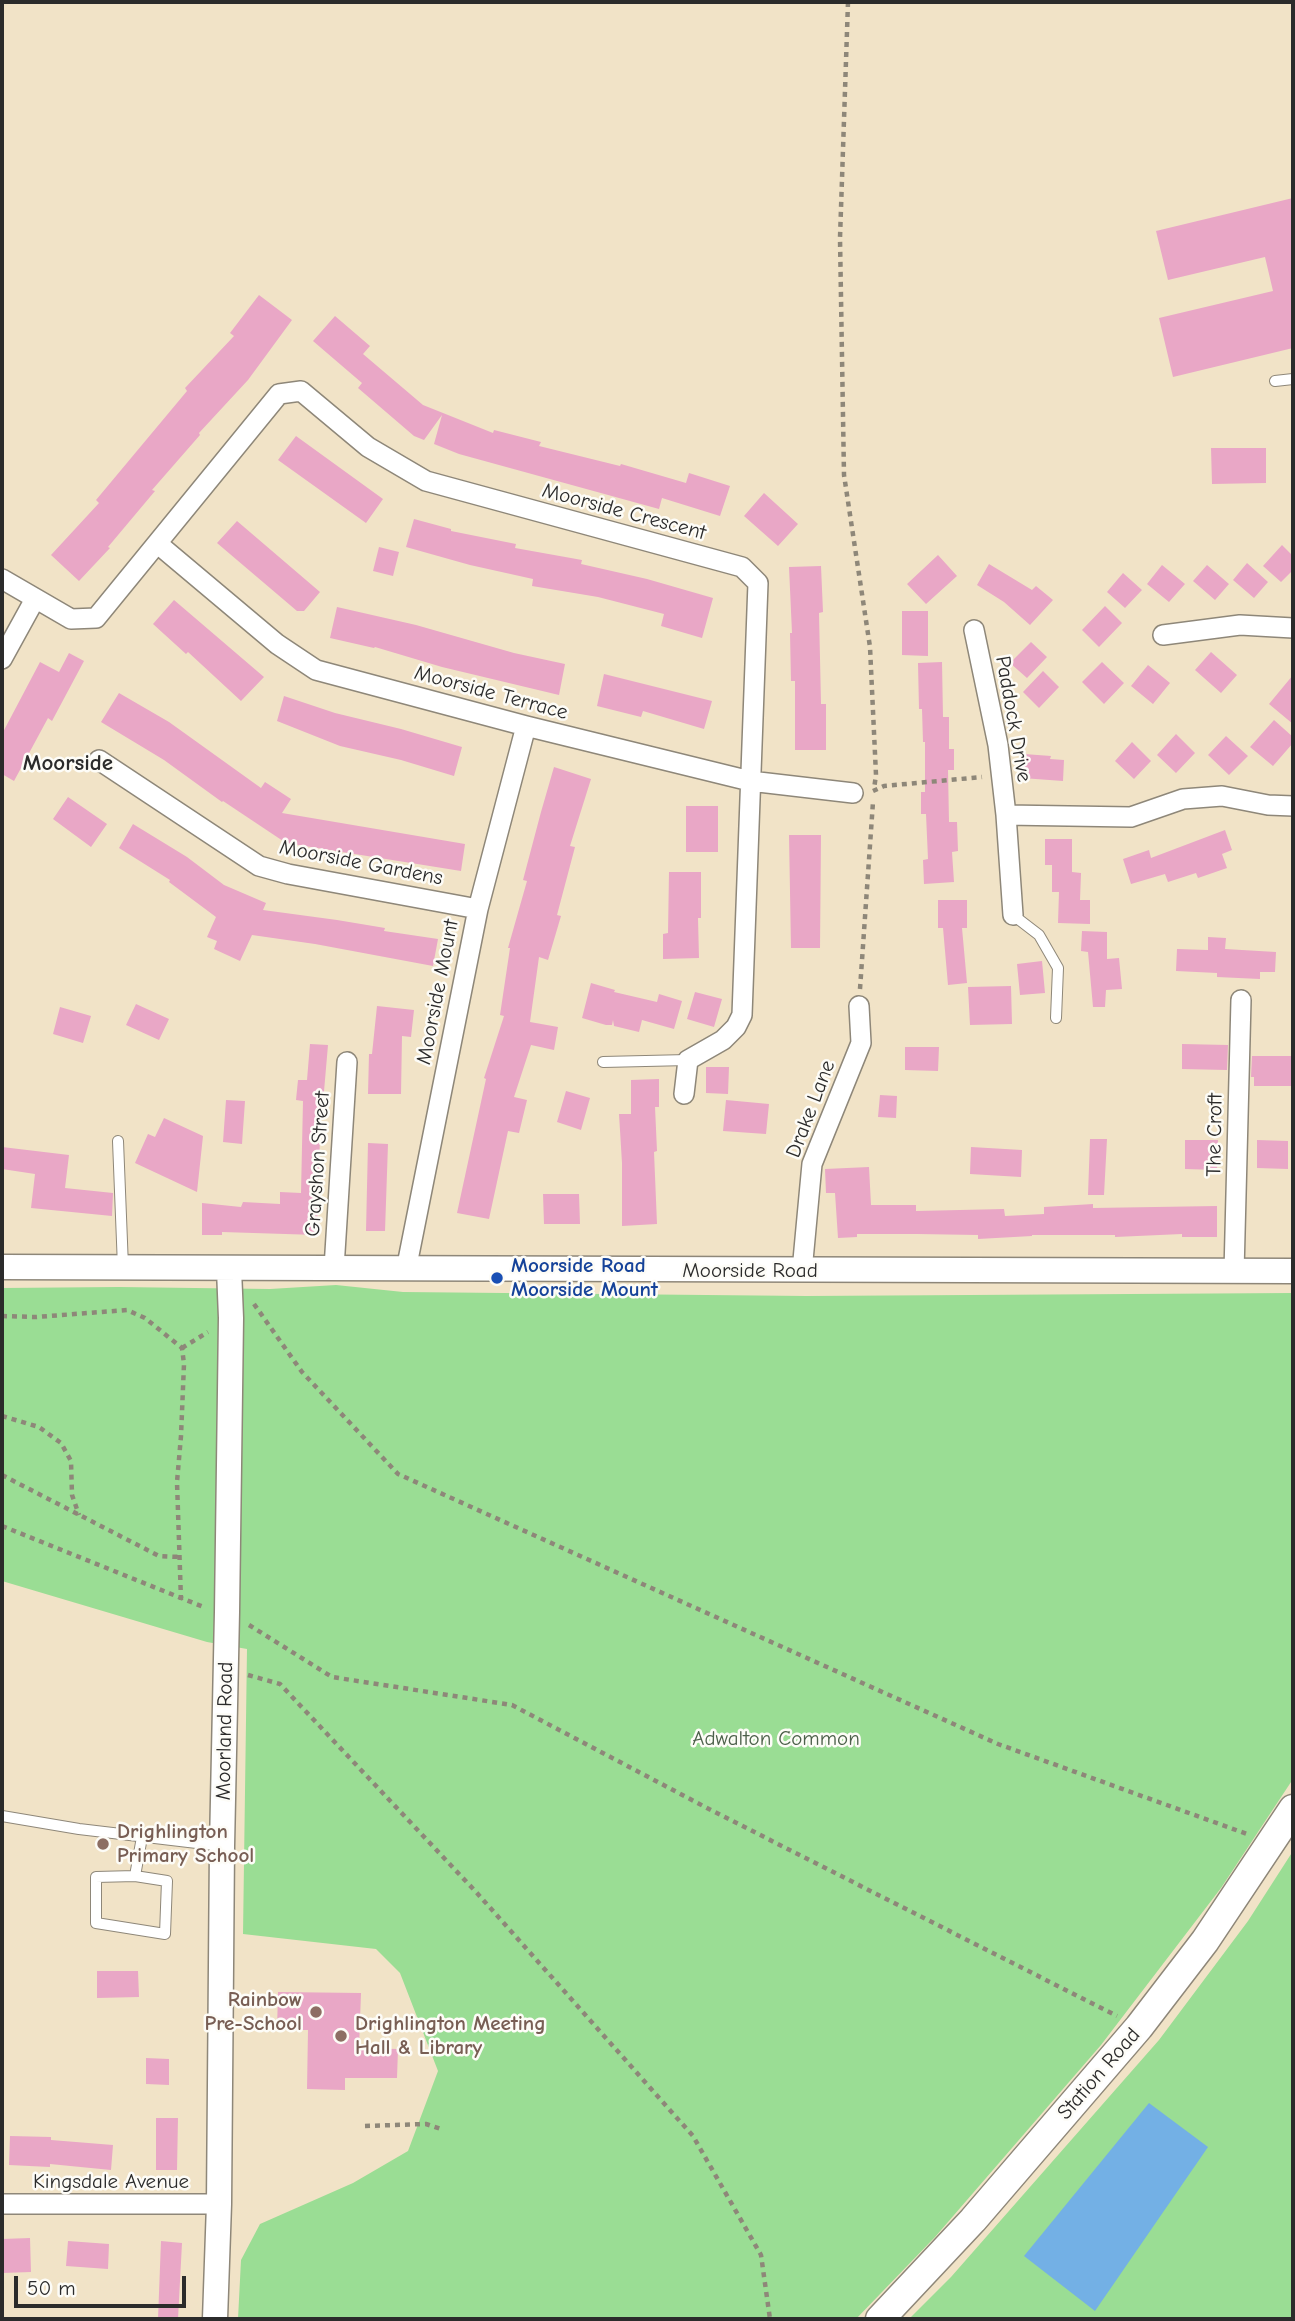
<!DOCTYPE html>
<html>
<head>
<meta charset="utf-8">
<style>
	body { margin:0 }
	#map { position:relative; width:1295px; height:2321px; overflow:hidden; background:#f1e3c7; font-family:"Comic Neue",sans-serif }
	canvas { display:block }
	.frame { position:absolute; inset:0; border:4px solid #2b2b2b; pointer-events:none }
	.scale { position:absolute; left:14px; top:2276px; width:172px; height:32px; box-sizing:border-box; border:4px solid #2b2b2b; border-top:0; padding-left:9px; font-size:21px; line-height:24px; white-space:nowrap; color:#2b2b2b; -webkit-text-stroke:5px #fdfcf7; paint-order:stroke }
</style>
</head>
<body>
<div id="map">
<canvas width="1295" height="2321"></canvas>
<div class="frame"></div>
<div class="scale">50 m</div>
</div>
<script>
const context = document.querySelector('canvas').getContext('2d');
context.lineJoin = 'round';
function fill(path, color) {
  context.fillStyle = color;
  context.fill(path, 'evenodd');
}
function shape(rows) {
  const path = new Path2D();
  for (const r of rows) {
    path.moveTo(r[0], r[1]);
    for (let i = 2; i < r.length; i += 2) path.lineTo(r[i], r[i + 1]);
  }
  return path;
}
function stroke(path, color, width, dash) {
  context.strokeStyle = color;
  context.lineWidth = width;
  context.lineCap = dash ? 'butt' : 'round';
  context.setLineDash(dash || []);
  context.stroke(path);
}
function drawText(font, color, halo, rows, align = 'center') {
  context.font = font + ' "Comic Neue",sans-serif';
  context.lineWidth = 5;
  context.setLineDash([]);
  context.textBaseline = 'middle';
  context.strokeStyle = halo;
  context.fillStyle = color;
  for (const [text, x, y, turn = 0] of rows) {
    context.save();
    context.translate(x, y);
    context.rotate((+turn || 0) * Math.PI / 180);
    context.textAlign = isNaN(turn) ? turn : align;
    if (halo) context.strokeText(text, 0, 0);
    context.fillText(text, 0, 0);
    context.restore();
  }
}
const green = shape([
	[336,1285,403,1292,807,1296,1293,1293,1293,1779,1221,1888,1101,2045,935,2237,856,2319,238,2319,241,2260,260,2224,353,2183,408,2151,438,2071,400,1973,376,1949,243,1934,247,1649,207,1642,2,1581,2,1288,119,1287,270,1289],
	[1293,1851,1293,2319,909,2319,951,2277,1159,2040,1248,1921]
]);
const water = shape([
	[1149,2103,1208,2147,1095,2311,1024,2256]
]);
const building = shape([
	[1293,198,1293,348,1173,377,1159,318,1273,291,1265,257,1168,280,1156,231],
	[259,295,292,320,248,380,199,433,200,435,152,490,155,491,108,547,110,548,79,581,51,555,99,503,96,500,187,391,185,388,234,336,230,333],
	[335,316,370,346,363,354,423,405,493,433,494,430,541,442,539,446,620,466,621,464,686,483,689,473,730,486,720,516,662,498,659,509,459,454,434,444,442,415,424,440,414,436,358,388,362,383,313,341],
	[296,436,383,499,366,523,278,460],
	[1211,448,1266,448,1266,483,1212,484],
	[764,493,798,524,778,546,744,516],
	[414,519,451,529,451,531,516,544,515,548,582,560,581,564,647,579,713,598,702,638,661,626,664,614,598,597,532,586,533,579,470,565,406,547],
	[237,521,320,592,304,611,297,611,217,543],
	[1282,545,1293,556,1293,570,1281,582,1263,566],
	[379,547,399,552,393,576,373,571],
	[938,555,957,576,926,604,907,584],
	[1247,563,1268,582,1254,598,1233,580],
	[989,564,1032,590,1036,586,1053,600,1030,625,1004,602,977,585],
	[1162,565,1185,584,1169,602,1147,584],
	[1207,565,1229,584,1215,600,1193,581],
	[821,566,823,612,819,613,821,704,826,704,826,750,795,750,795,681,791,681,790,633,792,633,789,567],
	[1123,573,1142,590,1125,608,1107,592],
	[174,600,264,677,241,701,188,652,186,654,153,624],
	[1105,606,1122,623,1099,647,1082,630],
	[337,607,416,625,514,653,565,664,559,695,442,667,375,647,374,648,330,638],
	[902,611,928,611,928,656,902,655],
	[1031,642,1047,657,1027,678,1010,663],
	[1211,652,1237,675,1221,693,1195,670],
	[69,653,84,661,52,721,48,718,14,781,2,774,2,734,40,662,59,672],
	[942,662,943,717,949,717,949,749,954,749,954,770,948,770,949,822,957,822,958,851,952,852,954,882,924,884,923,860,928,859,926,814,921,814,921,792,925,792,925,742,923,742,922,709,919,709,918,663],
	[1102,662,1124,683,1104,704,1082,682],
	[1148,665,1170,683,1153,704,1131,686],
	[1043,671,1059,687,1039,708,1023,692],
	[604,674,712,701,704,729,643,711,641,717,597,706],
	[1293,675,1293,724,1269,704],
	[119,693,169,722,261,788,265,782,291,799,282,813,465,844,461,871,286,843,223,801,222,802,164,760,101,722],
	[284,696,335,713,401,729,462,747,454,776,401,760,340,746,277,721],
	[1274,720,1293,737,1293,743,1273,766,1250,747],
	[1176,734,1195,753,1176,773,1157,755],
	[1226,736,1248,756,1229,775,1208,755],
	[1132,742,1151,761,1134,779,1115,761],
	[1024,754,1051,756,1050,759,1064,760,1063,781,1022,778],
	[554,767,591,779,570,846,575,847,557,915,561,916,548,960,539,957,530,1022,558,1027,554,1050,531,1045,514,1097,527,1100,519,1133,508,1131,489,1219,457,1213,486,1079,484,1078,504,1016,500,1015,510,948,508,948,527,881,523,880,541,812],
	[68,797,107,824,91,847,53,819],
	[686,806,718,806,718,852,686,852],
	[133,824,187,857,224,885,266,903,263,910,337,920,385,928,384,931,438,939,433,966,315,944,252,935,240,961,214,949,217,941,207,937,216,917,169,882,170,880,119,848],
	[1225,830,1232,850,1222,854,1227,868,1198,878,1196,873,1168,882,1165,874,1131,884,1123,859,1149,850,1151,858],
	[789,835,821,835,820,948,791,948],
	[1045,839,1072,839,1072,872,1081,873,1080,900,1090,900,1090,924,1058,923,1059,892,1052,892,1052,865,1045,865],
	[669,872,701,872,701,918,698,918,699,958,663,959,663,934,668,933],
	[938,900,967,900,967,928,962,928,967,983,948,985,943,928,938,928],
	[1082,931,1107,932,1107,959,1119,958,1122,989,1106,990,1105,1007,1093,1007,1088,952,1081,951],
	[1208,937,1226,938,1225,949,1276,952,1275,972,1260,972,1260,979,1217,977,1217,973,1176,971,1177,949,1208,950],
	[1042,961,1045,993,1020,995,1017,964],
	[591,983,615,990,614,992,657,1002,659,994,682,1001,674,1029,642,1020,639,1032,614,1026,613,1020,612,1025,606,1025,582,1018],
	[1011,986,1012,1024,970,1025,968,987],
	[695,992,722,999,714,1027,687,1019],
	[136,1004,169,1019,159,1040,126,1025],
	[377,1006,414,1010,411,1037,402,1036,401,1094,368,1094,369,1054,372,1054],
	[60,1007,91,1016,83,1043,53,1034],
	[310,1044,328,1045,323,1103,321,1103,317,1235,222,1232,222,1235,202,1235,202,1203,241,1207,243,1202,280,1204,280,1192,301,1193,303,1101,296,1100,298,1080,307,1080],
	[1182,1044,1228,1045,1227,1070,1182,1069],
	[905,1047,939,1047,938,1071,905,1070],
	[1252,1056,1293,1056,1293,1086,1254,1086,1254,1077,1251,1077],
	[706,1067,729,1067,728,1094,706,1093],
	[659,1079,659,1107,655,1107,657,1151,654,1152,657,1224,622,1226,622,1163,619,1114,631,1114,631,1080],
	[566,1091,590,1098,581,1130,557,1122],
	[880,1095,897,1096,896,1118,878,1117],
	[226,1100,245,1101,242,1144,223,1142],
	[726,1100,769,1104,766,1134,723,1131],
	[164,1118,203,1136,197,1192,135,1163,148,1134,155,1137],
	[1090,1139,1107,1139,1104,1195,1088,1195],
	[1185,1140,1218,1140,1217,1170,1185,1169],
	[1257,1140,1288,1141,1288,1169,1257,1168],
	[368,1143,388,1144,385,1231,366,1231],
	[2,1147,69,1155,65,1188,113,1193,112,1216,31,1208,35,1174,2,1169],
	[971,1147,1022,1150,1021,1177,970,1174],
	[869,1167,871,1205,916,1205,916,1211,1004,1209,1005,1216,1044,1214,1044,1207,1093,1204,1093,1208,1217,1206,1217,1237,1182,1237,1182,1234,1115,1237,1115,1235,1032,1235,1032,1236,978,1239,978,1235,917,1234,857,1234,857,1237,838,1238,835,1193,826,1193,825,1169],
	[543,1194,579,1194,580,1224,544,1224],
	[97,1971,138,1971,139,1997,97,1998],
	[278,1992,361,1993,359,2048,398,2049,397,2078,345,2078,345,2090,307,2089,308,2030,277,2030],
	[146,2058,169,2059,169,2085,146,2084],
	[156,2118,178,2118,177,2170,156,2170],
	[10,2136,51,2137,51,2140,113,2145,111,2170,50,2164,50,2167,9,2165],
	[30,2238,31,2272,2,2273,2,2239],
	[68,2241,109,2244,108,2269,66,2266],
	[161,2241,182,2243,178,2319,158,2319]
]);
const path = shape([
	[848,2,840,238,844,475,870,647,876,775,874,789],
	[873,791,884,786,982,777],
	[860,989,873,802],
	[254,1304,302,1372,398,1474,998,1744,1247,1834],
	[2,1316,36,1317,127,1310,145,1318,182,1348,184,1364,181,1436,177,1482,181,1600],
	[182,1348,208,1332],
	[2,1416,39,1427,61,1443,71,1461,72,1495,79,1515],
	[2,1475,159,1556,180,1557],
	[2,1526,206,1608],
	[249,1625,332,1677,512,1705,707,1808,1117,2016],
	[248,1675,280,1684,477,1893,693,2136,761,2255,770,2319],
	[365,2126,426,2124,441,2129]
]);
const service = shape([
	[1275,381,1293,379],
	[1013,915,1039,935,1058,968,1056,1018],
	[603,1062,688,1060],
	[118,1141,123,1267],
	[2,1816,79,1829,222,1846],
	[135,1876,96,1877,96,1923,165,1934,167,1881,135,1876,142,1837]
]);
const minor = shape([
	[158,544,277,644,316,670,526,726,750,781,853,793],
	[2,579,71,619,96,618,279,394,301,391,368,447,426,481,742,567,758,583,742,1015,736,1027,723,1040,688,1060,684,1094],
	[974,630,998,745,1006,815,1131,817,1183,799,1222,796,1268,805,1293,806],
	[1163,635,1240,625,1293,628],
	[2,659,35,599],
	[99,760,259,866,288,874,478,909],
	[1006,815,1013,915],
	[334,1268,347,1062],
	[406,1270,478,909,526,726],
	[802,1271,812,1164,861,1043,859,1006],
	[1234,1272,1241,1000],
	[2,2204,219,2204]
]);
const tertiary = shape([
	[2,1267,1293,1271],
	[215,2319,219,2204,222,1846,227,1612,231,1318,229,1269]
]);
const secondary = shape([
	[880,2319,973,2220,1139,2027,1205,1941,1293,1809]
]);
const markers = [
	[497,1278,7,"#1a4fb4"],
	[103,1844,7,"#8d6e63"],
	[316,2012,7,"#8d6e63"],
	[341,2036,7,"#8d6e63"]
];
const streetNames = [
	["Moorside Crescent",624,512,15],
	["Moorside Terrace",491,693,15],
	["Paddock Drive",1013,719,80],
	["Moorside Gardens",361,863,11],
	["Moorside Mount",438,992,-79],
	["Drake Lane",811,1109,-69],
	["The Croft",1215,1135,-89],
	["Grayshon Street",318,1164,-86],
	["Moorside Road",750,1271],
	["Moorland Road",225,1731,-89],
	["Station Road",1099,2074,-49],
	["Kingsdale Avenue",111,2182]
];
const transitNames = [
	["Moorside Road",511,1266],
	["Moorside Mount",511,1290]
];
const parkNames = [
	["Adwalton Common",776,1739]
];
const educationNames = [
	["Drighlington",117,1832],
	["Primary School",117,1856],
	["Rainbow",302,2000,"right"],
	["Pre-School",302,2024,"right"],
	["Drighlington Meeting",355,2024],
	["Hall & Library",355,2048]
];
const neighbourhoodNames = [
	["Moorside",68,763]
];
fill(green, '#9add94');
fill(water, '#73b0e5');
fill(building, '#e9a7c6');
stroke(service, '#8e8779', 12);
stroke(minor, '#8e8779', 22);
stroke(tertiary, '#8e8779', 27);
stroke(secondary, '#8e8779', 31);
stroke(path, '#8e8779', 4.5, [5, 5]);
stroke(service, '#fff', 10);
stroke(minor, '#fff', 19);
stroke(tertiary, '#fff', 24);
stroke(secondary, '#fff', 28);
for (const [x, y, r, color] of markers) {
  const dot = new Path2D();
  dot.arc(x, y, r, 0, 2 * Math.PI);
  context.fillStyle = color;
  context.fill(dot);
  stroke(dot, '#fdfcf7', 2.5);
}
drawText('21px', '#2b2b2b', '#fdfcf7', streetNames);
drawText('bold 21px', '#164399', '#fdfcf7', transitNames, 'left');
drawText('21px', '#4c604a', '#fdfcf7', parkNames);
drawText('bold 21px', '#785e54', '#fdfcf7', educationNames, 'left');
drawText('bold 23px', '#2b2b2b', '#fdfcf7', neighbourhoodNames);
</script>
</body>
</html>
